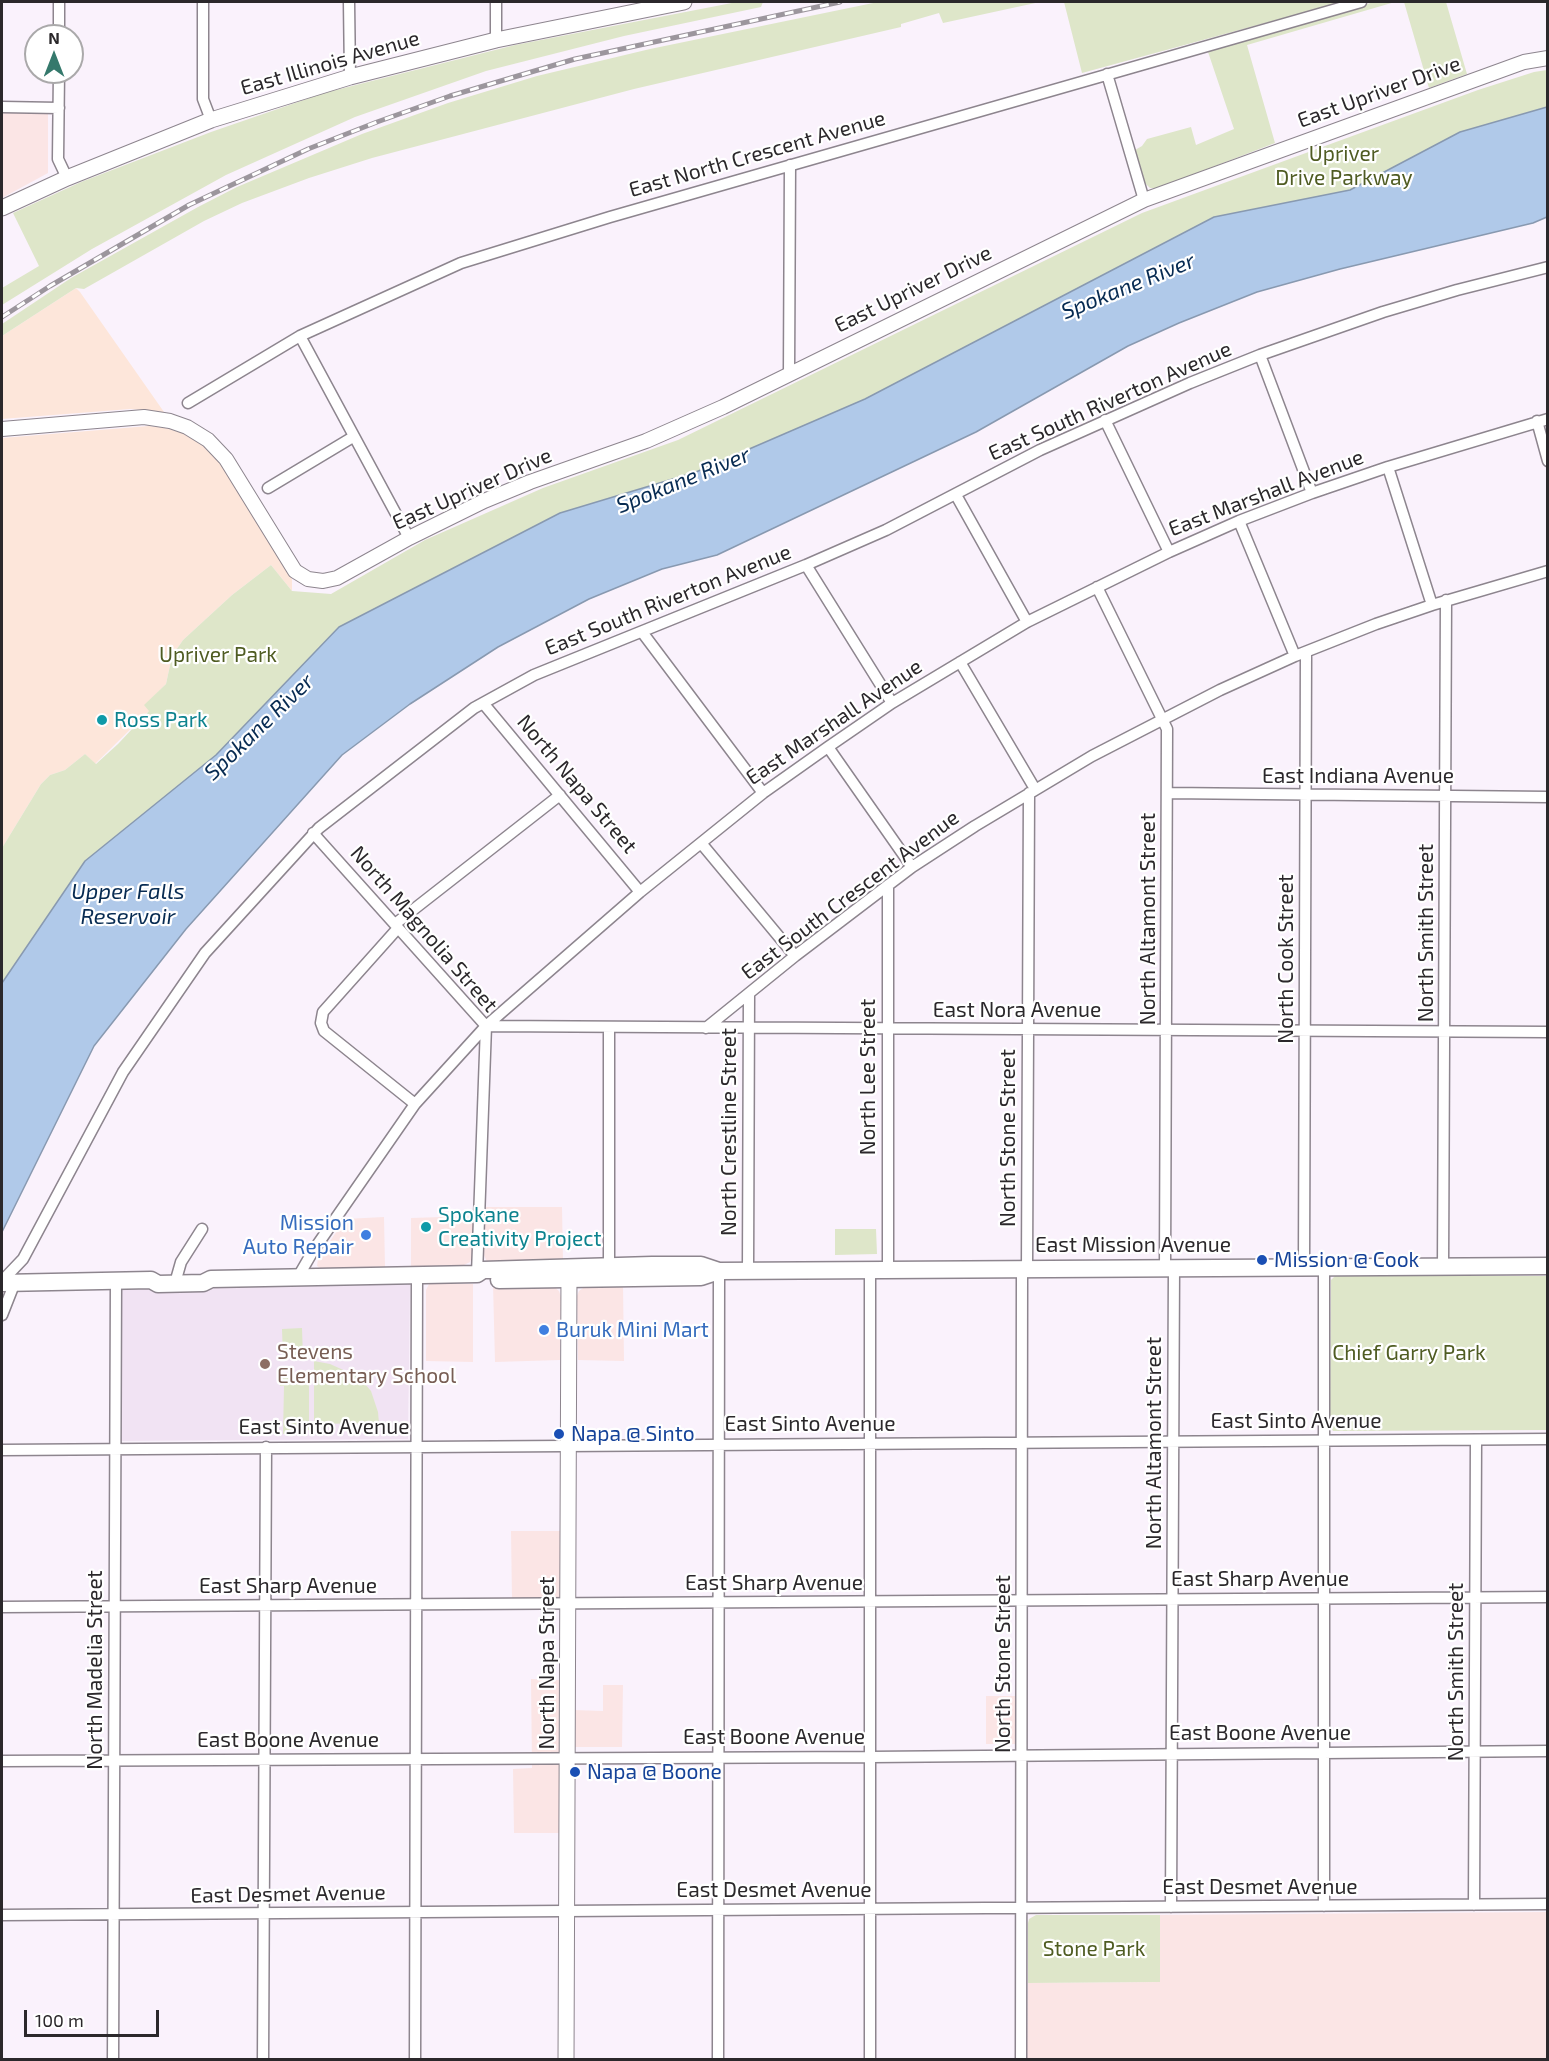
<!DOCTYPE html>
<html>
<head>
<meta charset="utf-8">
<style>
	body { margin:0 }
	#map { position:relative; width:1549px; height:2061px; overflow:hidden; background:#faf2fc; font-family:"Exo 2",sans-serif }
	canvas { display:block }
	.frame { position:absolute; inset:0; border:3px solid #2b282b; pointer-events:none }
	.north { position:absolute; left:24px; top:24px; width:60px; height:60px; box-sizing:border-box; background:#fff; border:2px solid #aaa9aa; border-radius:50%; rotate:0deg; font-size:16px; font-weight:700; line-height:24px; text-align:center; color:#2b282b }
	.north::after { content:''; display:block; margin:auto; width:21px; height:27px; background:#35796c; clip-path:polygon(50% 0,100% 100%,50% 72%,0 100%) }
	.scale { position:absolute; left:24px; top:2010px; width:135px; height:27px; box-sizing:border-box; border:3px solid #2b282b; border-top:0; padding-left:8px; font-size:18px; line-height:21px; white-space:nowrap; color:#2b282b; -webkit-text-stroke:4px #fff; paint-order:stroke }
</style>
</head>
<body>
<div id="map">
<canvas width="1549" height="2061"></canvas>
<div class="frame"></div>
<div class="north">N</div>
<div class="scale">100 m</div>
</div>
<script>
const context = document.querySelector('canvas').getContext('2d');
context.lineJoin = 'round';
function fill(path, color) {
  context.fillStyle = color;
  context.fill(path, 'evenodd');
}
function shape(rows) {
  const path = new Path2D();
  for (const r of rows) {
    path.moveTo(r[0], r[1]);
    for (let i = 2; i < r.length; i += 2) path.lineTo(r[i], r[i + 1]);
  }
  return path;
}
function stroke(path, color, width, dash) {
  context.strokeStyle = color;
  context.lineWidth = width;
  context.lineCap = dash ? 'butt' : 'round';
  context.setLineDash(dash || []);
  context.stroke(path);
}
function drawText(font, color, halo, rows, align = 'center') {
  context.font = font + ' "Exo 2",sans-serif';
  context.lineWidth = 4.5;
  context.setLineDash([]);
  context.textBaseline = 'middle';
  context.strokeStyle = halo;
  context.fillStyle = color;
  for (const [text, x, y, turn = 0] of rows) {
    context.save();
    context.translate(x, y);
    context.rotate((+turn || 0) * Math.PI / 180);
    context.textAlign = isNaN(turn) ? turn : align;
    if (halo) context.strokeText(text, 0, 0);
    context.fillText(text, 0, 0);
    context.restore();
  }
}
const commercial = shape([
	[2,112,48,113,48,173,2,198],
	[486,1207,562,1207,563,1261,487,1262,484,1255],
	[474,1216,472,1257,470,1262,464,1265,411,1267,411,1218],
	[384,1217,385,1267,322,1269,317,1266,318,1259,345,1219],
	[429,1284,473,1284,473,1362,426,1361,426,1290],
	[493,1284,553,1286,559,1291,561,1297,560,1360,495,1362],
	[623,1284,624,1361,578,1360,577,1296,579,1291,587,1285],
	[511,1531,561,1531,562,1599,512,1600],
	[531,1679,561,1680,559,1833,514,1833,513,1769,532,1768],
	[603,1685,623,1685,622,1747,574,1747,573,1710,603,1711],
	[986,1696,1015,1696,1015,1744,986,1744],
	[1547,1912,1547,2059,1027,2060,1028,1983,1160,1982,1160,1915]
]);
const industrial = shape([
	[76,288,80,292,164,412,130,409,2,419,2,336],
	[149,426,165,428,183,433,203,446,220,463,292,579,292,591,271,565,232,595,183,640,172,656,166,684,145,705,150,710,95,764,85,754,65,770,50,775,41,784,2,848,2,438]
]);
const built = shape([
	[410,1284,408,1439,120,1441,121,1289]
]);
const green = shape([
	[737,2,763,2,761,7,624,36,486,71,355,117,226,175,92,249,2,305,2,288,39,266,13,213,81,182,211,132,324,93,515,45],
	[878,2,1040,2,943,23,939,13,901,24,901,27,634,89,372,158,309,178,242,203,204,221,84,289,76,288,2,336,2,324,71,278,198,207,237,187,362,134,448,103,537,76,650,49],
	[1064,2,1342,2,1082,73],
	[1374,2,1395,2,1247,45,1275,143,1158,188,1150,188,1145,183,1135,150,1142,146,1147,139,1191,127,1196,145,1234,129,1207,49],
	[1404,2,1446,2,1467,74,1429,88],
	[1547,70,1547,107,1460,132,1350,190,1214,217,865,399,696,472,560,513,216,755,85,861,2,983,2,848,41,784,50,775,65,770,85,754,96,764,118,744,149,711,144,705,166,684,172,656,183,640,232,595,271,565,292,591,331,594,425,540,543,488,678,440,1142,213,1478,90,1534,72],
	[835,1229,876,1229,877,1254,835,1255],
	[1335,1276,1547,1276,1547,1430,1333,1431,1330,1426,1331,1280],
	[302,1328,303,1358,283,1358,282,1329],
	[314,1361,330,1364,359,1377,371,1391,378,1412,379,1423,314,1424],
	[309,1375,309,1430,283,1434,284,1386,280,1386,280,1377],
	[1036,1915,1160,1915,1160,1982,1028,1983,1028,1923,1029,1919]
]);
const water = shape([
	[1547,107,1547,217,1533,223,1340,269,1257,292,1179,323,1128,346,976,432,717,555,662,569,589,599,498,647,410,704,342,755,186,929,94,1046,2,1232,2,983,85,861,216,755,339,627,560,513,696,472,865,399,1214,217,1350,190,1460,132,1547,107]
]);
const minor = shape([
	[59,2,59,36],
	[203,2,203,99,211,120],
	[349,2,350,77],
	[496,2,496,40],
	[59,72,58,159,67,178],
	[1107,74,1144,200],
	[2,107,59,108],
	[300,336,409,538],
	[1260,355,1312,493],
	[789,374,790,165],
	[188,403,300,336,461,263,610,217,1361,2],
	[1105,420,1169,552],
	[1537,421,1548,461],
	[1388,467,1432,605],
	[268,488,353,437],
	[956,495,1027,622],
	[1239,521,1295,656],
	[806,565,892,703],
	[1097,587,1167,729,1165,1267],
	[642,632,763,793],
	[960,662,1035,789],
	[483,703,640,892],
	[828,747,912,867],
	[1168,793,1548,797],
	[313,833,486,1026,477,1274],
	[701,843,795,956],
	[888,885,888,1268],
	[395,924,560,795],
	[398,928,323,1012,321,1023,324,1031,415,1104],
	[486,1026,1548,1032],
	[706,1028,795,956,912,867,975,826,1092,756,1220,690,1295,656,1376,624,1432,605,1548,571],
	[609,1265,609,1027],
	[1304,1267,1306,652],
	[1443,1267,1446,600],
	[1027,1268,1029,793],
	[748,1270,749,994],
	[177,1276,181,1262,202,1229],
	[298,1277,313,1251,415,1104,486,1026,640,892,763,793,828,747,892,703,1027,622,1169,552,1239,521,1312,493,1388,467,1548,419],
	[2,1281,23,1259,123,1072,205,953,319,828,474,708,534,675,806,565,886,530,1040,450,1190,383,1260,355,1383,312,1457,290,1548,267],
	[2,1315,15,1282],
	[2,1450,1548,1439],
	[2,1607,1548,1597],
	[2,1761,871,1757,1548,1751],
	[1474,1905,1476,1440],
	[1324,1906,1324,1267],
	[1171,1907,1174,1267],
	[2,1915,1548,1904],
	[113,2060,116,1281],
	[263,2060,266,1447],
	[415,2060,417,1275],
	[718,2060,719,1271],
	[870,2060,870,1268],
	[1021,2060,1022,1268]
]);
const tertiary = shape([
	[2,429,144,417,170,421,187,427,208,440,226,459,295,571,308,579,323,581,337,578,409,538,484,501,530,482,646,441,723,407,1144,200,1524,62,1548,58]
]);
const secondary = shape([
	[2,208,67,178,211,120,350,77,496,40,684,2],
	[566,2060,569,1269]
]);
const primary = shape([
	[499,1280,701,1277,719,1271],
	[2,1283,151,1280,158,1284,203,1283,211,1279,477,1274,483,1270,652,1265,701,1265,719,1271,1548,1266]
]);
const rail = shape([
	[2,317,50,286,189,205,308,149,377,122,450,96,575,59,840,2]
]);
const markers = [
	[102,720,6,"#0f9aa8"],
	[426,1227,6,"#0f9aa8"],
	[366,1235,6,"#3f7fe0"],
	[1262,1260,6,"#1a4fb4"],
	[544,1330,6,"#3f7fe0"],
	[265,1364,6,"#8d6e63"],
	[559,1434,6,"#1a4fb4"],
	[575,1772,6,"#1a4fb4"]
];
const streetNames = [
	["East Illinois Avenue",330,63,-16],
	["East Upriver Drive",1379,92,-20],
	["East North Crescent Avenue",757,154,-16],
	["East Upriver Drive",913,289,-26],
	["East South Riverton Avenue",1110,401,-24],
	["East Upriver Drive",472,489,-24],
	["East Marshall Avenue",1266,493,-21],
	["East South Riverton Avenue",668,600,-22],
	["East Marshall Avenue",834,722,-34],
	["East Indiana Avenue",1358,776],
	["North Napa Street",577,784,50],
	["East South Crescent Avenue",850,895,-37],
	["North Altamont Street",1148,919,-90],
	["North Magnolia Street",424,929,49],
	["North Smith Street",1426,933,-90],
	["North Cook Street",1286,959,-90],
	["East Nora Avenue",1017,1010],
	["North Lee Street",868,1077,-90],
	["North Crestline Street",729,1132,-90],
	["North Stone Street",1008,1138,-90],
	["East Mission Avenue",1133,1245],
	["East Sinto Avenue",1296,1421],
	["East Sinto Avenue",810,1424],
	["East Sinto Avenue",324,1427],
	["North Altamont Street",1154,1443,-90],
	["East Sharp Avenue",1260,1579],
	["East Sharp Avenue",774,1583],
	["East Sharp Avenue",288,1586],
	["North Napa Street",547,1663,-90],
	["North Stone Street",1003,1664,-90],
	["North Madelia Street",95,1670,-90],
	["North Smith Street",1456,1672,-90],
	["East Boone Avenue",1260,1733],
	["East Boone Avenue",774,1737],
	["East Boone Avenue",288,1740],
	["East Desmet Avenue",1260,1887],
	["East Desmet Avenue",774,1890],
	["East Desmet Avenue",288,1894,-1]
];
const parkNames = [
	["Upriver",1344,154],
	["Drive Parkway",1344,178],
	["Upriver Park",218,655],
	["Chief Garry Park",1409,1353],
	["Stone Park",1094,1949]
];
const cultureNames = [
	["Ross Park",114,720],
	["Spokane",438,1215],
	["Creativity Project",438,1239]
];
const shopNames = [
	["Mission",354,1223],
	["Auto Repair",354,1247],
	["Buruk Mini Mart",556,1330,"left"]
];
const transitNames = [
	["Mission @ Cook",1274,1260],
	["Napa @ Sinto",571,1434],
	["Napa @ Boone",587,1772]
];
const educationNames = [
	["Stevens",277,1352],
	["Elementary School",277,1376]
];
const waterNames = [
	["Spokane River",1128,286,-22],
	["Spokane River",683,480,-22],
	["Spokane River",259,727,-44],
	["Upper Falls",128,892],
	["Reservoir",128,917]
];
fill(commercial, '#fbe5e5');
fill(industrial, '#fde6da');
fill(built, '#f1e3f3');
fill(green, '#dee6c9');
fill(water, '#b0c9e9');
stroke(water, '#8899b0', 1.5);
stroke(minor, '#8d858e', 13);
stroke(tertiary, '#8d858e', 16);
stroke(secondary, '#8d858e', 17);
stroke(primary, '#8d858e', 19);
stroke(minor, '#fff', 10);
stroke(tertiary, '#fff', 14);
stroke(secondary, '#fff', 15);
stroke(primary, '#fff', 16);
stroke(rail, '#9c969d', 5);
stroke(rail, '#fff', 3, [9]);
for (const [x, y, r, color] of markers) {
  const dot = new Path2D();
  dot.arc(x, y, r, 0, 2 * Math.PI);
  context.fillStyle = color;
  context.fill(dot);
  stroke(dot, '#fff', 2);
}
drawText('21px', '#2b282b', '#fff', streetNames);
drawText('21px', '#4f5c22', '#fff', parkNames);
drawText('21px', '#0d838f', '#fff', cultureNames, 'left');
drawText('21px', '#366cbe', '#fff', shopNames, 'right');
drawText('21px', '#164399', '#fff', transitNames, 'left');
drawText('21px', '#785e54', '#fff', educationNames, 'left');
drawText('italic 22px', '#072b52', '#fff', waterNames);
</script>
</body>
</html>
